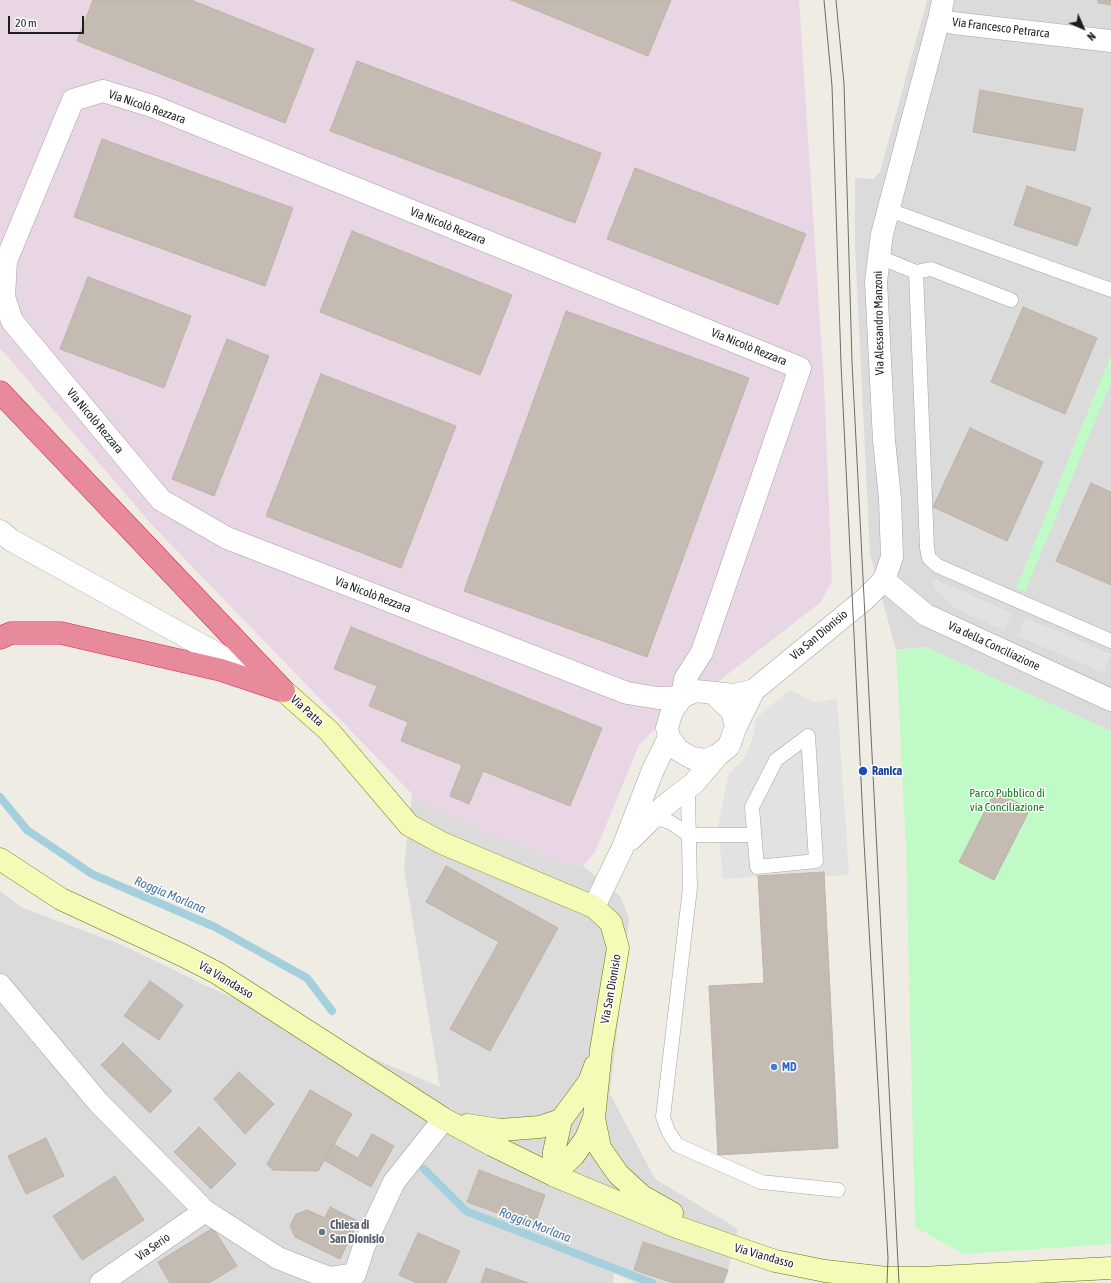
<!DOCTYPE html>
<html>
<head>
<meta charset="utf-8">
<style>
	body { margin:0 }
	#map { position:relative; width:1111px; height:1283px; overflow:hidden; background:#efece4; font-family:"Asap Condensed",sans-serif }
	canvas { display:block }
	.north { position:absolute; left:1063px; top:8px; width:40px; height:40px; -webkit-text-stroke:3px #fff; paint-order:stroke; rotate:135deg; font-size:11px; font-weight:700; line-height:16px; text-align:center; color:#1e1e1e }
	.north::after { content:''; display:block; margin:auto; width:14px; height:18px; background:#1e1e1e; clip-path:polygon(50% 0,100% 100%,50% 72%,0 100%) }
	.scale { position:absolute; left:8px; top:16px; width:76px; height:18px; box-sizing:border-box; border:2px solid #1e1e1e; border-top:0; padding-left:5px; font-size:12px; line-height:14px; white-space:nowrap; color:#1e1e1e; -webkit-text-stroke:3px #fff; paint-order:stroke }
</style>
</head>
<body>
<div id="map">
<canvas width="1111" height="1283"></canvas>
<div class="north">N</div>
<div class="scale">20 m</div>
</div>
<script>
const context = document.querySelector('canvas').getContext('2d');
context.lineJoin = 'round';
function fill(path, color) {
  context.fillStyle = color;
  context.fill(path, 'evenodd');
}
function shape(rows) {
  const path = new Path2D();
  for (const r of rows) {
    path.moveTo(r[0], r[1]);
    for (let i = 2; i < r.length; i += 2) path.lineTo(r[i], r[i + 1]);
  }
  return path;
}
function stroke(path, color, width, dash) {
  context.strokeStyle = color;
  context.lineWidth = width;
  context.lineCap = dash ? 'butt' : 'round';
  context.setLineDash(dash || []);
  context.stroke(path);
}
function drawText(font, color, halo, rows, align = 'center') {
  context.font = font + ' "Asap Condensed",sans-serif';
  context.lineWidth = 3;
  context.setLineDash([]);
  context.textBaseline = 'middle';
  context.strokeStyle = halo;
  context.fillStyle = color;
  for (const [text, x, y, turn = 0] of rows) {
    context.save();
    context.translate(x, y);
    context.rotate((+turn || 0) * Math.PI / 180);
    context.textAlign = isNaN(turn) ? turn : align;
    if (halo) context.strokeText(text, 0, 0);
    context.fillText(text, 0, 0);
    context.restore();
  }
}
const residential = shape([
	[927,0,1111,0,1111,731,925,647,896,650,870,554,855,245,855,178,873,179,880,172],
	[412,794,436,810,560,862,583,866,620,896,629,919,610,1094,655,1179,738,1229,725,1283,636,1283,614,1273,613,1283,0,1283,0,891,23,908,122,945,211,988,440,1087,404,868]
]);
const industrial = shape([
	[0,0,799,0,824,383,832,581,821,602,706,691,672,711,639,745,595,852,583,866,560,862,435,810,412,794,152,525,0,348]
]);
const park = shape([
	[1111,355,1111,383,1025,592,1016,588],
	[925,647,1111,731,1111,1244,964,1254,915,1227,906,848,896,651]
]);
const parking = shape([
	[932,578,1012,613,1004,630,955,608,934,588],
	[1026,618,1111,654,1104,673,1018,636],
	[790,690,814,702,837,699,849,875,824,876,824,872,723,879,718,826,729,773,743,760,751,744,757,717]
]);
const stream = shape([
	[0,797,27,830,92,874,215,927,307,978,332,1011],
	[424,1169,466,1211,652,1283]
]);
const building = shape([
	[93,0,191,0,314,49,285,123,77,41,93,0],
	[511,0,671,0,648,56,511,0],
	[1098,0,1111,0,1111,5,1098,3,1098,0],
	[357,61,601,153,575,223,330,131,357,61],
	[980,90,1083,109,1075,151,973,132,980,90],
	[102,139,293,208,265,286,74,217,102,139],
	[635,168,806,234,778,305,607,239,635,168],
	[1027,186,1091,208,1077,246,1014,225,1027,186],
	[352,231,512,295,480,375,320,312,352,231],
	[88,277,191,316,164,388,60,349,88,277],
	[1023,307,1097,338,1065,414,991,382,1023,307],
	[566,311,749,378,647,657,464,591,566,311],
	[227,339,269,356,214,496,172,479,227,339],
	[321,374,456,426,401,568,266,516,321,374],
	[970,428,1043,462,1007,541,933,507,970,428],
	[1091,483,1111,492,1111,585,1056,561,1091,483],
	[351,627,602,728,570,806,483,771,469,804,450,796,462,765,401,741,408,722,369,706,377,686,334,669,351,627],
	[995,791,1030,809,994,880,959,862,995,791],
	[446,866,558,928,490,1051,450,1029,499,942,426,902,446,866],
	[824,872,838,1148,718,1155,709,986,764,983,758,876,824,872],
	[150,981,183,1005,159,1040,124,1016,150,981],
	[123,1043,172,1091,150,1113,101,1065,123,1043],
	[239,1072,274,1104,245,1134,214,1099,239,1072],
	[310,1090,352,1114,318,1171,273,1170,267,1164,310,1090],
	[199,1127,236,1164,211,1189,174,1152,199,1127],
	[372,1134,394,1146,371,1187,324,1160,333,1144,358,1158,372,1134],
	[46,1138,64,1176,26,1194,8,1156,46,1138],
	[479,1170,545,1195,534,1226,467,1202,479,1170],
	[115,1176,144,1220,82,1260,53,1216,115,1176],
	[330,1207,358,1221,340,1259,295,1237,290,1226,296,1214,307,1210,325,1218,330,1207],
	[213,1228,237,1266,209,1283,170,1283,158,1262,213,1228],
	[418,1233,460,1251,446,1283,417,1283,399,1275,418,1233],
	[643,1242,728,1270,723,1283,674,1283,634,1270,643,1242],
	[486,1268,528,1283,481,1283,486,1268]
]);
const lane = shape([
	[889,210,1111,290],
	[879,257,916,272,931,269,1011,300],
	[916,272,927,548,929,558,938,566,1111,641],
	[808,736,816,861,757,867,752,807,776,760,808,736],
	[693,785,688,795,690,888,663,1117,668,1131,677,1145,761,1182,838,1190],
	[648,822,659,819,670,822,689,835,754,835]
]);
const street = shape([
	[939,19,953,23,1111,41],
	[103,91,152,106,800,368,702,652,685,679,682,697,658,698,627,693,227,538,161,500,12,321,4,297,6,261,73,100,103,91],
	[0,531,11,540,259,677],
	[884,580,926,615,1111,700],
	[714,694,732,711,736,726,729,746,718,755,706,760,692,758,678,750,669,737,667,728,672,711,682,697,696,691,735,695,754,690],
	[736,726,754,690,865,599,884,580,892,557,890,499,884,440,876,281,882,234,939,19,943,0],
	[631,839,663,807,694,783,718,755],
	[594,907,623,847,653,770,669,737],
	[0,985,98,1102,205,1211,278,1258,329,1278,355,1274],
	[355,1274,364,1246,394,1182,444,1119],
	[101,1283,205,1211]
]);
const secondary = shape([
	[284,691,329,731,409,825,442,843,594,907,611,923,618,948,601,1050,594,1118,600,1148,618,1174,642,1196,672,1213],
	[0,859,61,899,184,956,217,973,444,1119,492,1145,553,1175,677,1227,775,1261,825,1271,887,1278,921,1278,1111,1268],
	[467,1125,500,1130,540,1127,561,1120,589,1082,595,1066],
	[553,1175,574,1155,586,1138,594,1118],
	[553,1175,554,1152,561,1120]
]);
const highway = shape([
	[0,392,284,691],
	[0,638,11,633,61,633,221,670,281,690]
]);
const tram = shape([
	[824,0,832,86,841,364,864,842,888,1258,887,1283],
	[836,0,844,84,852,362,899,1283]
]);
const markers = [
	[863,771,5,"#1a4fb4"],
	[774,1067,4,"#3f7fe0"],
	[322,1232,4,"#6b7280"]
];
const streetNames = [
	["Via Francesco Petrarca",1001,28,7],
	["Via Nicolò Rezzara",147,107,19],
	["Via Nicolò Rezzara",448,226,22],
	["Via Alessandro Manzoni",879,323,-91],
	["Via Nicolò Rezzara",749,347,22],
	["Via Nicolò Rezzara",95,421,50],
	["Via Nicolò Rezzara",373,595,21],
	["Via San Dionisio",819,635,-40],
	["Via della Conciliazione",994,646,25],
	["Via Patta",307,711,42],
	["Via Viandasso",226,980,31],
	["Via San Dionisio",611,989,-80],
	["Via Serio",153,1247,-35],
	["Via Viandasso",764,1256,16]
];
const transitNames = [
	["Ranica",872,771]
];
const parkNames = [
	["Parco Pubblico di",1007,793],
	["via Conciliazione",1007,807]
];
const shopNames = [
	["MD",782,1067]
];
const worshipNames = [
	["Chiesa di",330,1225],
	["San Dionisio",330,1239]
];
const waterNames = [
	["Roggia Morlana",170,895,23],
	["Roggia Morlana",535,1225,21]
];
fill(residential, '#dcdbdb');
fill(industrial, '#e8d6e5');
fill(park, '#c0fac6');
fill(parking, '#e2e2e2');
stroke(stream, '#a4cfdd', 8);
fill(building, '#c4bbb3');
stroke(building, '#c1b2a6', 1);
stroke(lane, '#a5a5a5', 15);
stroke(street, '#a5a5a5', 23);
stroke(secondary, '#687604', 23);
stroke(highway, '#db235f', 23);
stroke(lane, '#fff', 14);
stroke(street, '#fff', 22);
stroke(secondary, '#f5fab7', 22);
stroke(highway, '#e78b9b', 22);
stroke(tram, '#6c6c6c', 1);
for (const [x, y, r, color] of markers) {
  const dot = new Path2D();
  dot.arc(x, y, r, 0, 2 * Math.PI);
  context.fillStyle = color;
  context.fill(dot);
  stroke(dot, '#fff', 1.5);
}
drawText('12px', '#1e1e1e', '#fff', streetNames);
drawText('bold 12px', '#164399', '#fff', transitNames, 'left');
drawText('12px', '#0b7d16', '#fff', parkNames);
drawText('bold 12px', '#366cbe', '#fff', shopNames, 'left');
drawText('bold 12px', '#5b616d', '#fff', worshipNames, 'left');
drawText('italic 13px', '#4775a6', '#fff', waterNames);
</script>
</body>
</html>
